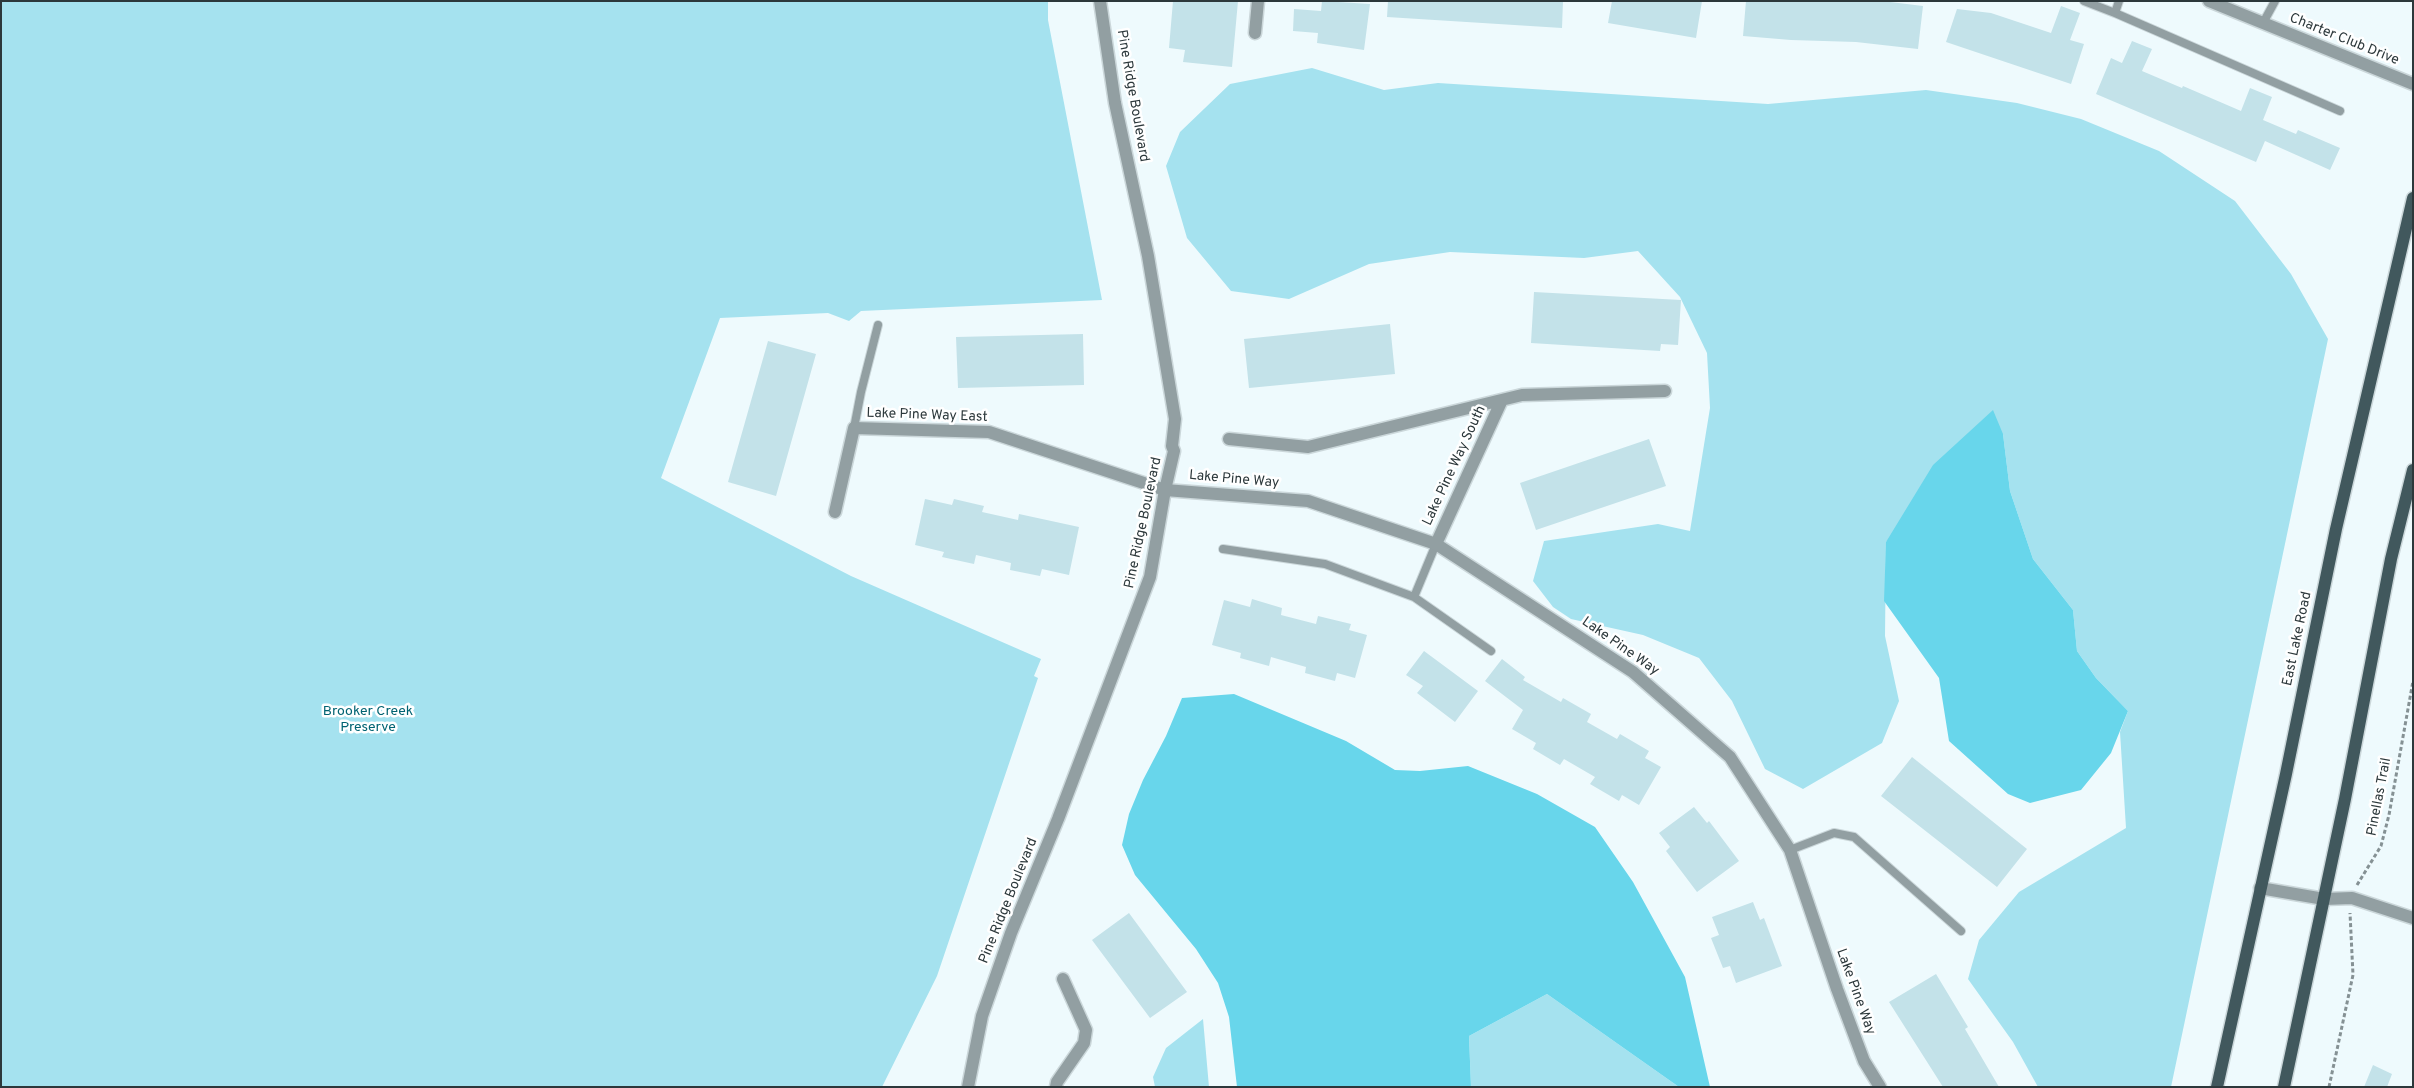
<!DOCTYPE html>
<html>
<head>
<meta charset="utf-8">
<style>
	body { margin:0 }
	#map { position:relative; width:2414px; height:1088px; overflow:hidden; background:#eefafd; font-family:Overpass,sans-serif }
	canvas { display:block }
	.frame { position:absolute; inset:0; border:2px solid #2c383b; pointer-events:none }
</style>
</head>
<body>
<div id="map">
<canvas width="2414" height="1088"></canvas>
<div class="frame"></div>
</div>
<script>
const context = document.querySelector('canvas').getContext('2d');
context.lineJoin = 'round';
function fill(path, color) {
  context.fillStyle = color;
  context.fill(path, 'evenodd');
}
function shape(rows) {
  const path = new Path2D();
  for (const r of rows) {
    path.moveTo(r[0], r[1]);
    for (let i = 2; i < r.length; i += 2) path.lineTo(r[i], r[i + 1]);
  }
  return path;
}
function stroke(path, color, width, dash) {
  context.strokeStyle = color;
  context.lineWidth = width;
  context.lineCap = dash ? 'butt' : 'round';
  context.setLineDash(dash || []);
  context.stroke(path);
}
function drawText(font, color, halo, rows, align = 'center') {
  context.font = font + ' Overpass,sans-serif';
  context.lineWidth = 5;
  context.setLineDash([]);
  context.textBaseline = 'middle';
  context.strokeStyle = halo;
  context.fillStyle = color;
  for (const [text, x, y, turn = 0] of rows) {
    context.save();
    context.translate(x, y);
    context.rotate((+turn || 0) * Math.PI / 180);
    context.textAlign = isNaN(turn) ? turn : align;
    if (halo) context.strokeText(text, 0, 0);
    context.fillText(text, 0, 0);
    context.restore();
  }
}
const green = shape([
	[1,1,1048,1,1048,20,1102,300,861,311,849,321,828,313,720,318,661,478,851,576,1041,659,1034,676,1038,678,937,976,882,1087,1,1087],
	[1312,68,1384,90,1438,83,1768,104,1926,90,2017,103,2081,119,2159,151,2235,201,2291,274,2328,339,2171,1087,2038,1087,2013,1042,1968,979,1979,940,2019,892,2126,828,2120,732,2128,711,2096,678,2077,651,2073,610,2033,559,2010,491,2003,434,1886,542,1885,636,1899,701,1882,743,1803,789,1765,769,1732,701,1699,658,1643,635,1571,619,1553,607,1533,581,1544,541,1658,524,1690,531,1710,408,1707,353,1680,297,1638,251,1584,258,1450,252,1369,264,1289,299,1231,291,1187,238,1166,166,1180,132,1230,84],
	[1547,994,1679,1087,1471,1087,1469,1036],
	[1203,1019,1209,1087,1155,1087,1153,1077,1166,1048]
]);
const water = shape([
	[1993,410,2003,434,2010,491,2033,559,2073,610,2077,651,2096,678,2128,711,2111,753,2081,790,2030,803,2008,794,1949,741,1939,678,1884,601,1886,542,1933,465],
	[1234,694,1346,741,1395,770,1420,771,1468,766,1537,794,1595,827,1633,882,1685,977,1710,1087,1679,1087,1547,994,1469,1036,1471,1087,1237,1087,1229,1017,1218,983,1196,949,1135,875,1122,845,1129,814,1143,780,1166,736,1182,698]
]);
const building = shape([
	[1173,1,1238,1,1232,67,1183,62,1185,50,1169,48],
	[1322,1,1370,4,1364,50,1317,43,1318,33,1293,31,1294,9,1321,11],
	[1388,1,1563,1,1562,28,1387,17],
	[1612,1,1702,1,1696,38,1608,23],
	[1746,1,1882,1,1923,6,1918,49,1856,42,1791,40,1743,36],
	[2061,6,2080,13,2070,40,2084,44,2071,84,1946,42,1957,9,1991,13,2051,33],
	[2132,41,2152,49,2142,71,2182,88,2183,86,2241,111,2250,88,2272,97,2263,120,2296,134,2298,130,2340,148,2330,170,2265,141,2256,162,2096,94,2111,58,2122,63],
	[1534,292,1681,300,1678,345,1661,344,1660,351,1531,343],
	[1390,324,1395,374,1249,388,1244,339],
	[1083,334,1084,385,958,388,956,337],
	[768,341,816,354,776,496,728,482],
	[1649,439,1666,486,1536,530,1520,483],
	[925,499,952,505,954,499,984,506,982,512,1018,520,1019,514,1079,527,1069,575,1042,569,1040,576,1010,570,1011,563,976,555,974,564,942,557,944,552,915,545],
	[1252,599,1282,608,1281,615,1316,624,1318,616,1351,624,1349,630,1367,635,1355,678,1337,673,1335,681,1305,673,1306,667,1271,657,1269,666,1240,658,1241,653,1212,645,1224,600,1250,607],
	[1424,651,1478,691,1455,722,1417,693,1423,686,1406,675],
	[1502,659,1525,677,1523,680,1561,702,1563,698,1591,714,1587,722,1617,739,1620,734,1649,751,1645,758,1661,767,1639,805,1622,795,1619,801,1590,784,1595,777,1564,759,1560,765,1533,749,1536,743,1512,729,1523,710,1485,681],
	[1912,757,2027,849,1997,887,1881,796],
	[1694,807,1707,823,1709,821,1739,861,1697,892,1666,851,1670,847,1659,833],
	[1753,902,1760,920,1764,918,1782,966,1736,983,1730,966,1723,968,1711,938,1719,935,1712,917],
	[1129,913,1187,992,1150,1018,1092,940],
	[1936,974,1968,1027,1965,1029,1999,1087,1943,1087,1889,1002],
	[2373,1065,2392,1074,2387,1087,2364,1087]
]);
const path = shape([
	[2357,885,2381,846,2389,815,2413,681],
	[2329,1087,2353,975,2350,913]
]);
const service = shape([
	[2084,1,2115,13,2119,1],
	[2115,13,2340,111],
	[2263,23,2275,1],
	[854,428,861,392,878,325],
	[1223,549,1325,564,1414,597,1436,544],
	[1414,597,1491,651],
	[1790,850,1834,833,1854,837,1961,931]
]);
const minor = shape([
	[1255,33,1258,1],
	[1229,439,1308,447,1522,395,1665,391],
	[835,512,854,428,989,432,1165,490,1308,501,1436,544,1633,672,1730,757,1790,850,1837,989,1864,1061,1880,1087],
	[1436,544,1502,400],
	[2260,888,2324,899,2352,898,2413,918],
	[1056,1087,1057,1082,1084,1043,1086,1030,1063,979]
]);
const tertiary = shape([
	[2209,1,2413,84],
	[968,1087,982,1016,1011,933,1058,819,1150,577,1165,490,1174,451,1172,446,1175,419,1148,256,1115,103,1100,1]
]);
const primary = shape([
	[2217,1087,2286,774,2336,529,2413,198],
	[2284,1087,2345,799,2391,559,2413,470]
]);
const streetNames = [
	["Charter Club Drive",2344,40,22],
	["Pine Ridge Boulevard",1132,96,80],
	["Lake Pine Way East",927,416,2],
	["Lake Pine Way South",1455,466,-65],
	["Lake Pine Way",1234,480,5],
	["Pine Ridge Boulevard",1144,523,-78],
	["East Lake Road",2298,639,-78],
	["Lake Pine Way",1620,647,35],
	["Pinellas Trail",2380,797,-79],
	["Pine Ridge Boulevard",1009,901,-68],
	["Lake Pine Way",1855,992,70]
];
const parkNames = [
	["Brooker Creek",368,712],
	["Preserve",368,728]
];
fill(green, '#a5e2ef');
fill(water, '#68d6eb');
fill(building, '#c3e2e9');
stroke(service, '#cbd7da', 10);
stroke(minor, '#cbd7da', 15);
stroke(tertiary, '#cbd7da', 15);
stroke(primary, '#cbd7da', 15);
stroke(path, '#859194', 3, [4, 2.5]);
stroke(service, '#929fa2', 8);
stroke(minor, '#929fa2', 12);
stroke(tertiary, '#929fa2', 12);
stroke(primary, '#41585d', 12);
drawText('14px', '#2c383b', '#fff', streetNames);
drawText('14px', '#006372', '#fff', parkNames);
</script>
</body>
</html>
